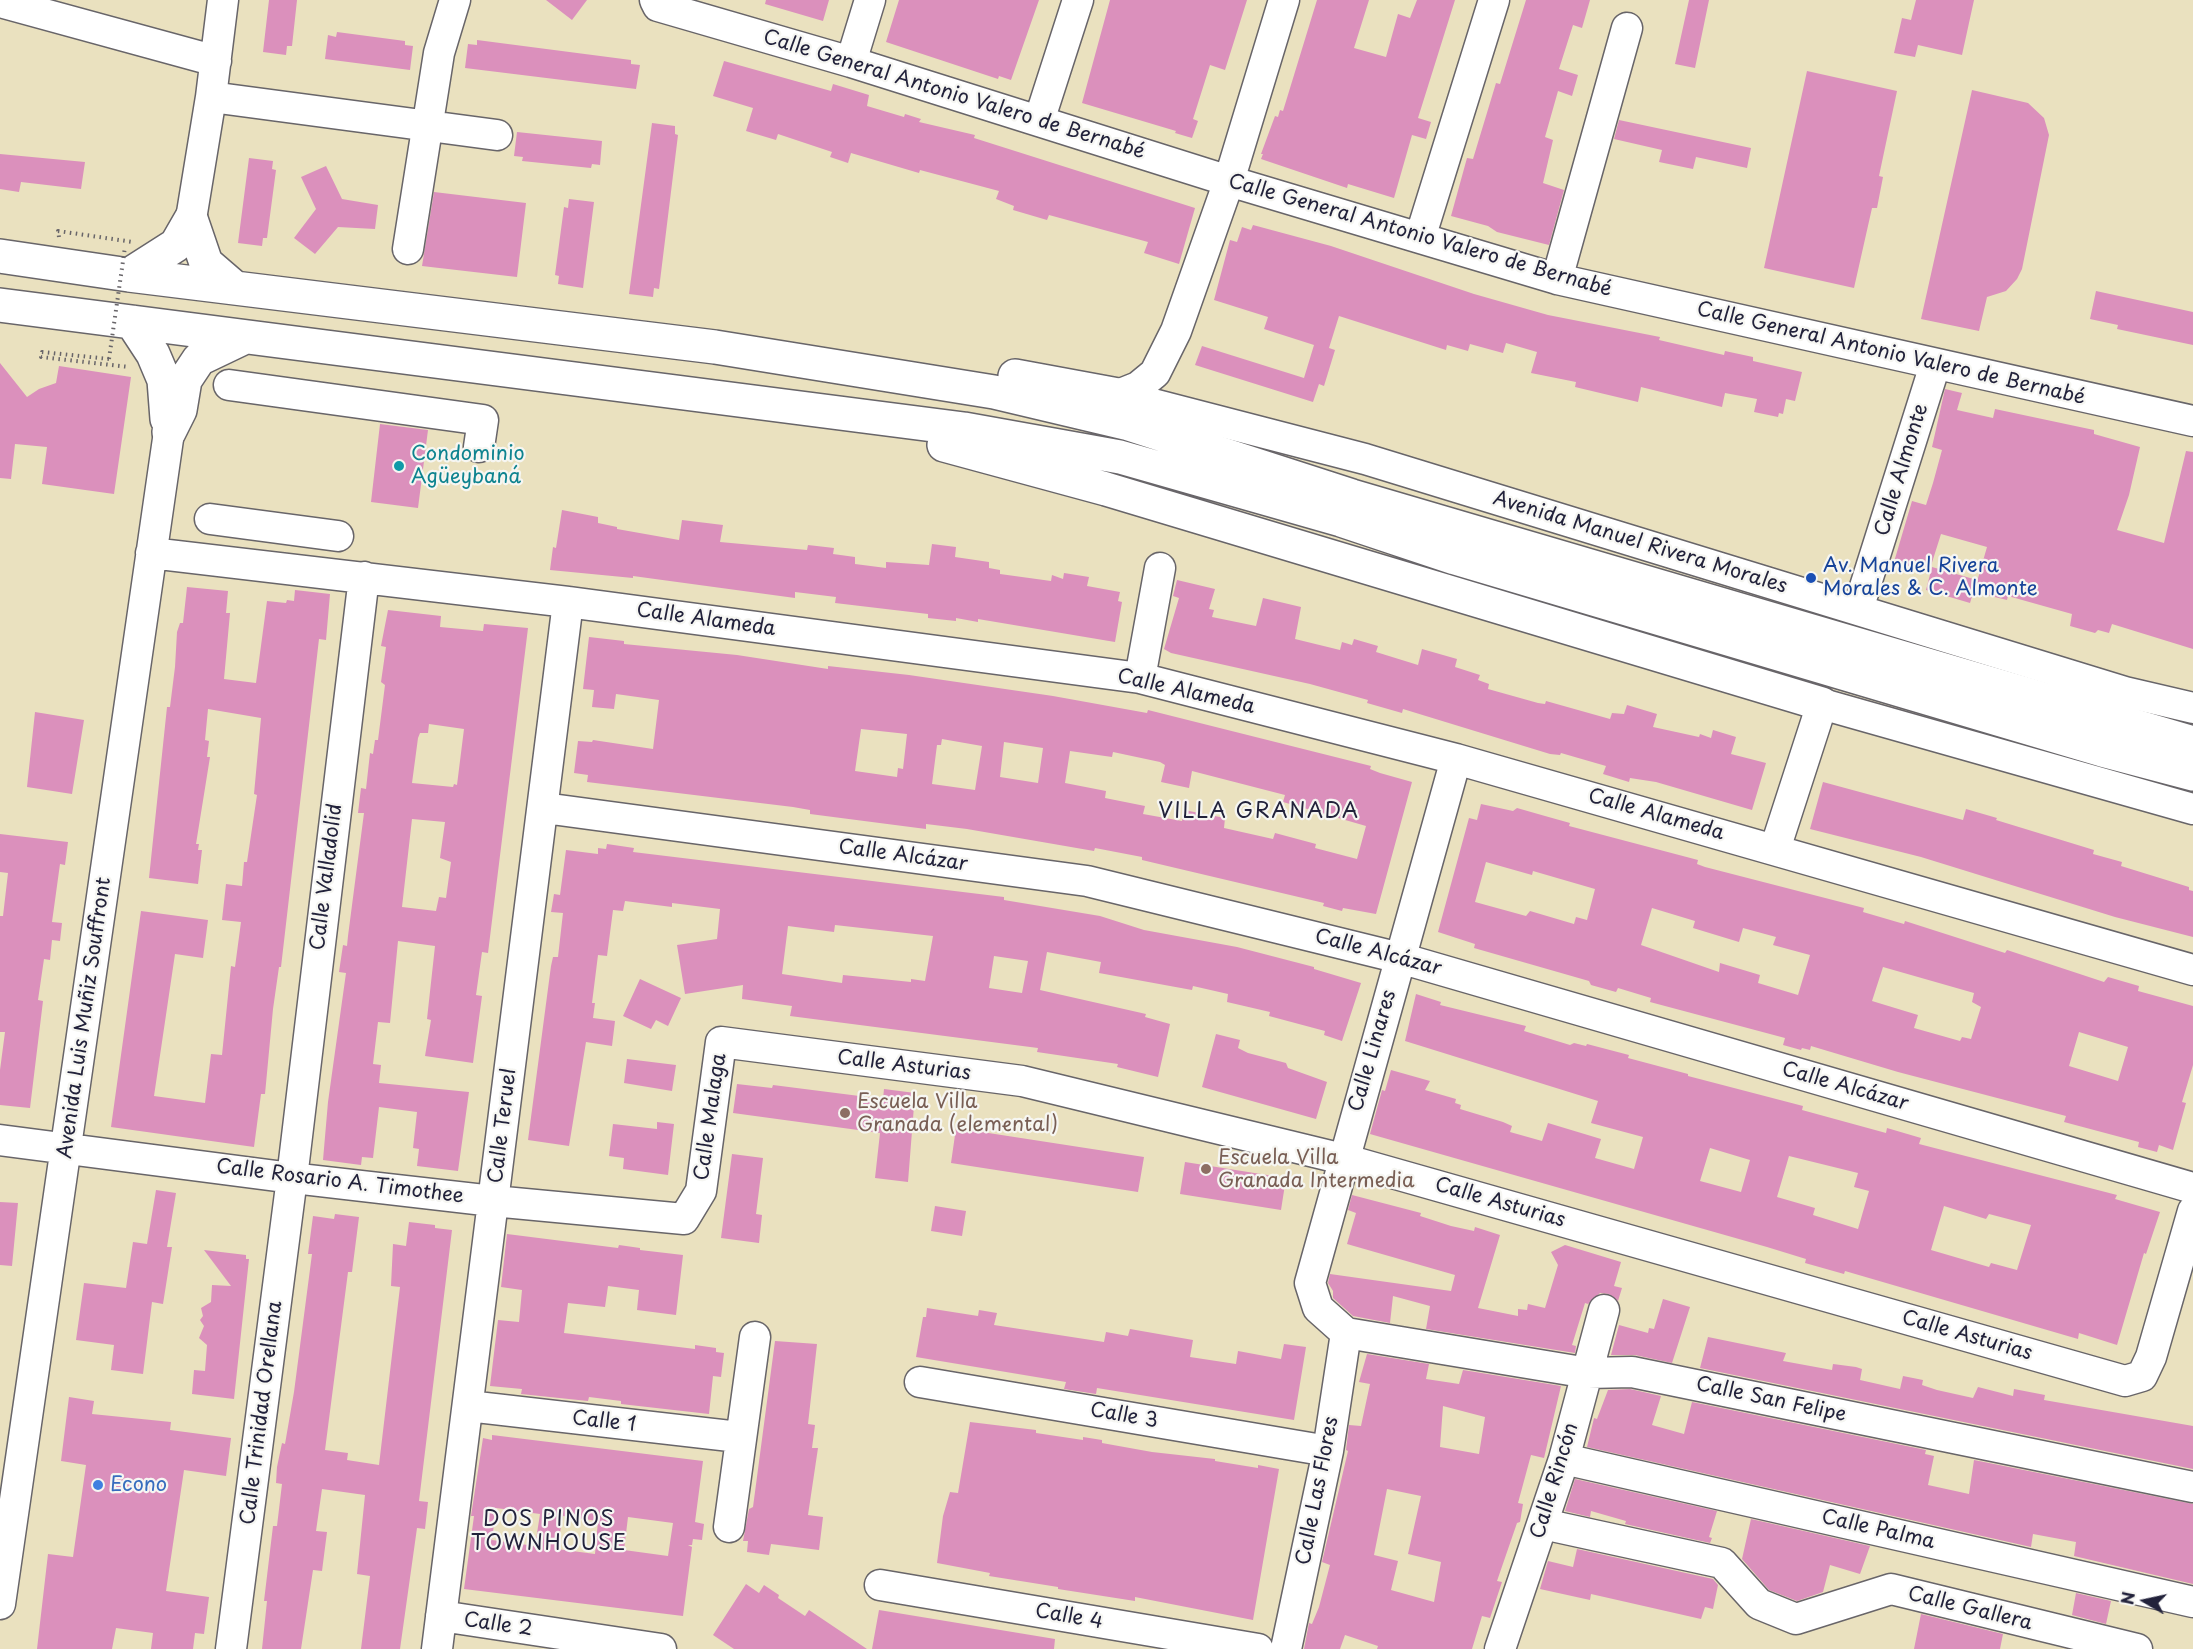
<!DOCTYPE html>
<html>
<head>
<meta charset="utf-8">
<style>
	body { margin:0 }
	#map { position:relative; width:2193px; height:1649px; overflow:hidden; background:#eae1bf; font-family:"Playpen Sans",sans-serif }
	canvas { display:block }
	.north { position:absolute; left:2115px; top:1571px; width:60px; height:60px; -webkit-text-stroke:4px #f6f6f2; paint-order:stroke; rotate:279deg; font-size:16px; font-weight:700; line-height:24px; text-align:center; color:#22223b }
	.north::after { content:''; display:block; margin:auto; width:21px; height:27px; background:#22223b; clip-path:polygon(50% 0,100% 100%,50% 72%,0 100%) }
</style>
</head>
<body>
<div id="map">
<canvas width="2193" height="1649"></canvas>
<div class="north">N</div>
</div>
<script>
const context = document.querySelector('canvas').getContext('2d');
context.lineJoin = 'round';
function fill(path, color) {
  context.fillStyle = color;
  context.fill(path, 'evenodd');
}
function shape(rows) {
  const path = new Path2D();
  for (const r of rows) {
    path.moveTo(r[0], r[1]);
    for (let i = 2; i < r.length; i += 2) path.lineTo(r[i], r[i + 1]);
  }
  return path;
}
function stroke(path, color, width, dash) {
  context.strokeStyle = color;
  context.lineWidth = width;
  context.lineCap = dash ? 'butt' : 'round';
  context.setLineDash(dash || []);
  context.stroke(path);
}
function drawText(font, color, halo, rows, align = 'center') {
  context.font = font + ' "Playpen Sans",sans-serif';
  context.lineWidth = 4.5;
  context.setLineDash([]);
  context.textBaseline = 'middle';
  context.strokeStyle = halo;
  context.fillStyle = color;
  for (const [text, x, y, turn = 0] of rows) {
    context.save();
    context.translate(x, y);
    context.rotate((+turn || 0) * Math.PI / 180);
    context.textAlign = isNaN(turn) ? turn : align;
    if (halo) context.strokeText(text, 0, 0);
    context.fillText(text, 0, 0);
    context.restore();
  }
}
const building = shape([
	[269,0,297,0,292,46,287,46,286,55,263,52],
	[546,0,587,0,572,20],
	[766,0,829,0,823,21,765,4],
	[899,0,1039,0,1011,80,999,76,998,79,886,42],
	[1110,0,1247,0,1225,70,1210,65,1193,119,1198,121,1192,138,1175,133,1176,131,1082,103],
	[1317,0,1369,0,1354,48,1386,57,1398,14,1410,18,1417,0,1455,0,1418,118,1431,122,1426,139,1412,135,1394,198,1348,184,1347,188,1261,159,1263,154,1261,154,1275,116,1278,117,1280,110,1283,111],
	[1526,0,1590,0,1582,28,1573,25,1559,69,1578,75,1572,96,1558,91,1545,137,1553,140,1543,183,1564,190,1549,245,1497,232,1488,226,1451,216,1467,158,1473,159,1496,83,1500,84],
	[1689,0,1709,0,1695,68,1675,64],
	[1916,0,1974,0,1962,55,1918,45,1915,57,1894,53,1902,18,1911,20],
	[337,32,405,41,405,45,413,46,410,70,325,59,328,35,336,37],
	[477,40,631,60,631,64,640,65,636,89,465,68,468,44,477,45],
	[724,61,831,91,833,84,869,95,867,106,904,117,905,114,921,119,919,122,975,135,974,138,1195,208,1179,264,1144,253,1148,242,1049,215,1047,220,1013,210,1014,206,996,199,999,191,920,170,919,173,851,153,848,163,830,157,832,152,778,134,776,140,746,131,753,108,713,96],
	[1807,71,1897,91,1879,176,1883,177,1877,208,1872,208,1854,288,1764,268],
	[1972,90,2028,103,2044,118,2049,135,2022,269,2017,279,2006,291,1987,297,1979,331,1921,319],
	[1619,120,1751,148,1747,168,1696,157,1693,169,1659,162,1662,150,1614,139],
	[652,123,675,126,675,134,678,135,659,289,654,288,653,297,629,294],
	[517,132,602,141,600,165,592,164,591,168,522,161,523,157,514,156],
	[0,154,85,162,81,189,21,182,19,192,0,189],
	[249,158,273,161,272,169,276,170,267,238,263,238,262,246,238,243],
	[326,166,342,199,378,205,375,229,338,227,315,254,294,238,316,209,301,177],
	[434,192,526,203,517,277,422,266],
	[569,199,594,202,583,288,558,284,559,276,555,275,564,207,568,208],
	[1253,225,1331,246,1474,294,1548,315,1660,337,1659,340,1724,355,1725,351,1753,357,1753,361,1802,372,1795,401,1786,399,1783,414,1779,413,1778,417,1754,412,1757,399,1725,393,1722,407,1641,387,1638,402,1575,387,1576,382,1531,373,1537,352,1506,343,1503,353,1470,344,1468,351,1447,345,1446,350,1339,316,1329,348,1335,350,1324,386,1319,384,1313,402,1195,365,1202,346,1304,378,1314,345,1264,329,1268,317,1214,300,1230,240,1237,242,1242,227,1251,230],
	[2096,291,2193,312,2193,345,2117,329,2118,325,2090,319],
	[0,363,27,397,39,389,56,383,59,366,131,377,114,494,42,484,47,447,15,444,11,479,0,478],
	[1945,389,1962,393,1957,410,1993,418,1995,409,2094,430,2094,434,2140,447,2129,495,2117,530,2164,543,2186,451,2193,452,2193,649,2112,624,2109,633,2098,630,2095,633,2070,626,2072,614,2008,596,2007,600,1974,592,1987,547,1941,534,1929,572,1894,562,1912,501,1926,505,1933,483,1942,450,1932,447],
	[380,424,428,430,418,508,371,502],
	[562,510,598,517,598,523,617,527,617,529,679,540,682,520,723,525,720,542,807,550,808,545,834,548,833,554,855,557,855,564,886,568,886,562,929,565,932,544,956,547,955,557,989,562,989,568,1000,570,1000,574,1051,581,1052,575,1063,579,1064,573,1089,577,1087,586,1120,592,1118,601,1122,602,1115,642,978,619,978,622,956,618,956,621,928,618,928,614,835,603,836,597,795,592,795,598,633,576,633,578,550,570,553,547,556,548],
	[1932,567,1977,580,1970,603,1926,590],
	[1177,580,1215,589,1209,609,1214,610,1212,617,1256,626,1263,598,1301,607,1295,639,1340,650,1342,642,1352,645,1354,639,1378,646,1376,652,1418,665,1422,649,1457,659,1455,667,1480,675,1478,680,1489,684,1488,689,1538,703,1545,704,1546,701,1610,719,1612,713,1624,714,1627,705,1657,714,1653,727,1699,737,1700,734,1711,738,1713,730,1736,737,1731,754,1766,763,1752,810,1656,782,1630,778,1629,782,1603,774,1606,766,1561,753,1560,755,1550,754,1403,709,1402,713,1367,703,1368,700,1310,684,1171,653,1164,649,1179,598,1173,596],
	[187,587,228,591,226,613,230,613,224,679,256,683,267,601,286,603,287,600,294,601,295,590,330,594,326,640,319,639,281,967,279,967,273,1009,265,1094,261,1094,254,1147,111,1127,141,911,208,920,203,958,175,954,154,1096,205,1103,211,1054,222,1055,231,966,235,967,241,922,222,920,226,884,242,886,244,862,247,862,257,795,254,794,261,718,208,709,205,740,209,741,207,757,210,757,196,844,199,844,198,850,202,850,198,884,149,878,167,707,170,707,175,667,177,632,180,623,183,623],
	[388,610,441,616,440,627,483,631,484,624,528,628,488,953,482,952,476,995,482,996,473,1063,425,1056,431,1020,427,1019,435,946,398,941,390,1023,378,1022,373,1064,381,1065,379,1083,469,1092,458,1171,417,1166,419,1149,413,1148,417,1112,379,1107,373,1158,362,1157,361,1165,323,1160,328,1102,346,973,339,972,343,945,347,946,348,936,364,813,358,813,361,788,366,789,370,753,373,754,375,740,378,740,385,685,381,682,386,647,381,646],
	[429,724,464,729,457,785,454,784,453,787,412,783,418,738,420,733,428,733],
	[412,819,445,822,440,858,451,862,446,898,439,897,436,911,402,907],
	[589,637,624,641,624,644,737,655,828,669,828,666,909,675,1053,696,1147,713,1148,710,1371,766,1370,769,1380,773,1412,782,1376,914,1343,908,1342,911,1323,906,1324,903,1142,860,1142,857,1095,848,1094,851,967,829,926,824,926,829,810,814,810,810,793,807,587,782,588,775,574,773,578,741,592,742,593,740,653,749,659,700,616,694,614,709,592,707,594,690,583,689],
	[861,729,907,734,903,769,898,768,897,777,855,771],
	[942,739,982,746,975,790,932,784,937,745,941,745],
	[1004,742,1043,748,1038,783,1000,777],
	[1070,751,1112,757,1113,752,1160,762,1165,765,1161,782,1189,788,1192,771,1285,795,1283,802,1366,826,1357,859,1315,848,1316,844,1275,833,1273,839,1224,828,1225,818,1184,810,1182,821,1143,814,1145,806,1105,798,1106,791,1065,783],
	[35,712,84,720,72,794,27,787],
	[1823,782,1963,820,1966,809,1997,818,1996,820,2094,850,2093,854,2122,862,2121,866,2189,887,2189,890,2193,891,2193,937,2115,917,1921,857,1810,829],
	[1481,804,1513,811,1517,808,1545,816,1570,823,1569,826,1698,860,1697,864,1705,867,1864,908,1863,912,1904,924,1905,921,2005,953,2007,950,2104,982,2108,977,2139,986,2138,991,2193,1006,2193,1065,2182,1102,2186,1103,2173,1150,2159,1145,2157,1152,2138,1147,2139,1142,2064,1122,2066,1116,1898,1072,1811,1046,1810,1050,1802,1048,1801,1050,1783,1045,1785,1038,1650,1002,1651,998,1618,988,1616,992,1591,985,1589,981,1474,948,1475,944,1438,932,1469,818,1477,820],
	[1486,862,1532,875,1533,871,1595,889,1587,920,1576,917,1574,924,1530,911,1526,916,1475,902],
	[1652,908,1695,921,1693,928,1739,942,1743,928,1776,937,1773,945,1810,955,1798,995,1758,983,1760,975,1720,963,1719,972,1641,945],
	[1883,967,1974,993,1972,1002,1981,1007,1971,1039,1962,1037,1960,1041,1914,1028,1918,1015,1872,1001],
	[2079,1032,2128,1047,2118,1081,2069,1066],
	[0,834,68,842,65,865,60,864,52,922,62,923,60,941,52,940,50,960,44,959,38,1000,43,1001,30,1108,0,1105,0,1070,5,1032,0,1032,0,916,3,916,8,873,0,872],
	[607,844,634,848,633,852,1004,897,1004,900,1100,916,1144,930,1237,947,1314,967,1314,969,1361,983,1342,1041,1324,1035,1325,1031,1269,1016,1270,1012,1227,1002,1228,994,1193,986,1192,990,1099,973,1101,962,1047,952,1040,990,1146,1014,1145,1017,1170,1024,1158,1077,1117,1067,1118,1064,1037,1052,1038,1048,790,1016,792,1006,742,999,743,985,685,994,677,945,717,939,720,909,672,903,672,907,625,901,623,911,613,910,607,956,598,955,592,1003,595,1003,593,1018,615,1021,612,1046,586,1042,569,1146,528,1140,551,966,553,957,558,957,563,913,551,912,554,894,560,895,566,850,598,854,598,848,606,849],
	[835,925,933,936,925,981,911,979,911,982,843,975,842,983,782,974,788,926,834,932],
	[994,956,1028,961,1022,993,989,988],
	[640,979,681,998,668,1026,656,1020,651,1029,623,1016],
	[1416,994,1441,1002,1440,1005,1526,1026,1524,1031,1570,1045,1574,1043,1586,1046,1587,1044,1629,1055,1628,1058,1688,1074,1688,1076,1803,1106,1802,1110,1886,1133,1887,1128,1921,1138,1919,1144,2117,1195,2115,1199,2160,1212,2146,1254,2144,1253,2117,1345,2079,1333,2078,1339,1845,1271,1844,1274,1805,1263,1806,1259,1767,1247,1370,1134,1382,1090,1385,1091,1391,1070,1430,1081,1425,1090,1456,1099,1455,1103,1461,1105,1460,1109,1503,1122,1512,1126,1510,1132,1542,1141,1548,1123,1601,1139,1595,1158,1634,1169,1643,1137,1591,1123,1598,1101,1405,1041],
	[1710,1148,1750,1160,1741,1192,1700,1181],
	[1789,1156,1858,1173,1854,1187,1869,1191,1858,1229,1813,1215,1815,1208,1777,1197],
	[1944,1206,1986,1219,1989,1214,2031,1225,2017,1270,1991,1263,1989,1267,1931,1250],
	[1216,1034,1240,1040,1238,1048,1248,1053,1286,1063,1288,1068,1327,1082,1316,1119,1202,1087],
	[627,1059,676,1065,672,1091,624,1083],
	[737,1084,772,1088,773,1085,883,1099,884,1089,915,1093,908,1182,875,1178,880,1133,733,1113],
	[657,1122,674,1124,668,1175,623,1169,624,1158,609,1156,613,1124,657,1129],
	[956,1128,1144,1157,1138,1192,951,1163],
	[732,1154,763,1158,756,1214,762,1215,759,1243,721,1238],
	[1185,1162,1286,1178,1281,1210,1180,1194],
	[156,1190,176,1193,167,1247,172,1247,163,1304,152,1302,143,1374,111,1370,114,1345,76,1340,84,1283,126,1288,133,1242,147,1244],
	[1352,1195,1421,1213,1420,1216,1451,1226,1474,1231,1475,1227,1500,1235,1478,1308,1518,1316,1518,1309,1527,1310,1528,1304,1545,1308,1558,1265,1551,1252,1565,1245,1621,1262,1614,1286,1622,1288,1618,1301,1609,1294,1600,1293,1588,1304,1585,1303,1572,1345,1576,1346,1575,1353,1426,1329,1430,1306,1393,1296,1390,1323,1353,1316,1333,1298,1333,1291,1328,1283,1330,1274,1451,1291,1455,1275,1347,1244,1356,1213,1348,1210],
	[0,1202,18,1203,12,1266,0,1265],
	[935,1206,966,1211,962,1236,931,1231],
	[335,1214,359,1217,352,1272,348,1272,325,1450,348,1453,347,1460,379,1465,400,1287,391,1286,393,1244,406,1246,409,1222,435,1225,435,1228,452,1230,419,1501,428,1502,425,1529,417,1528,400,1649,361,1649,370,1576,357,1574,365,1495,322,1489,316,1531,327,1532,322,1571,313,1570,301,1649,262,1649,267,1601,264,1601,273,1526,277,1526,282,1484,276,1483,277,1467,282,1443,285,1444,294,1392,312,1254,308,1254,313,1216,334,1219],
	[507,1234,618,1248,619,1245,640,1248,640,1250,683,1255,676,1315,637,1310,639,1290,608,1286,605,1307,568,1303,564,1333,695,1349,695,1345,716,1348,716,1352,724,1353,721,1377,713,1376,709,1414,621,1404,621,1401,589,1397,588,1401,521,1394,522,1389,490,1386,498,1320,519,1322,522,1290,501,1287],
	[204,1250,246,1255,246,1259,249,1259,234,1399,192,1394,194,1370,205,1371,207,1345,199,1338,204,1326,200,1320,203,1316,201,1308,211,1302,212,1285,231,1286],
	[1663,1299,1690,1307,1672,1363,1635,1355,1611,1355,1619,1325,1648,1333,1649,1328,1654,1329],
	[927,1308,978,1316,979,1310,997,1313,994,1325,1104,1342,1106,1332,1128,1336,1130,1329,1193,1340,1190,1357,1236,1364,1238,1351,1281,1359,1284,1344,1306,1347,1294,1420,1097,1388,1096,1394,1064,1389,1066,1382,916,1357,923,1317,926,1317],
	[1708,1337,1786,1353,1783,1361,1832,1370,1833,1364,1856,1367,1862,1369,1860,1380,1900,1389,1903,1376,1923,1380,1922,1385,1937,1390,1973,1398,1978,1387,2013,1396,2014,1389,2045,1395,2044,1400,2193,1426,2193,1469,1700,1368],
	[775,1341,817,1344,808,1424,815,1425,812,1448,818,1448,808,1515,823,1517,819,1550,771,1544,769,1555,747,1552,748,1541,743,1541,749,1509,753,1507],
	[1367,1354,1429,1364,1426,1379,1459,1384,1463,1370,1561,1386,1544,1458,1531,1455,1518,1503,1523,1504,1520,1522,1517,1523,1497,1581,1502,1582,1490,1618,1482,1616,1472,1649,1377,1649,1378,1646,1345,1635,1340,1649,1304,1649,1309,1623,1312,1624,1319,1607,1330,1565,1322,1562,1348,1451,1346,1450,1349,1425,1361,1426,1370,1384,1359,1382],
	[1443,1406,1485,1417,1479,1454,1440,1447],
	[1387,1489,1421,1496,1408,1554,1441,1562,1434,1602,1391,1590,1398,1561,1374,1555],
	[1630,1389,1661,1396,1652,1425,1684,1434,1692,1402,1926,1450,1925,1454,1934,1456,1928,1485,1969,1494,1974,1460,2193,1504,2193,1584,2074,1556,2076,1542,2033,1534,2031,1547,1587,1447,1594,1418,1597,1419,1608,1390],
	[69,1397,94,1401,92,1414,171,1422,170,1430,231,1438,226,1476,184,1470,166,1591,209,1597,204,1634,195,1633,193,1649,151,1649,153,1633,116,1628,112,1649,37,1649,48,1554,73,1557,86,1465,61,1461],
	[970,1422,1036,1430,1036,1433,1083,1440,1083,1437,1102,1440,1102,1443,1152,1452,1215,1459,1215,1461,1258,1468,1258,1465,1279,1469,1253,1620,1135,1597,1135,1601,1058,1589,1058,1587,989,1576,990,1573,937,1563,943,1516,950,1492,958,1493],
	[492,1435,703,1461,695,1522,704,1524,702,1540,693,1539,692,1545,688,1545,692,1547,683,1616,464,1589,474,1516,471,1516,483,1438,492,1440],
	[496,1508,540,1514,535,1546,492,1540],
	[563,1516,598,1521,595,1554,557,1549],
	[628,1517,673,1523,668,1556,624,1550],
	[1575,1479,1717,1511,1709,1537,1712,1538,1710,1543,1625,1524,1626,1521,1591,1511,1590,1517,1565,1511],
	[1751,1519,1870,1546,1860,1574,1830,1565,1823,1592,1797,1601,1769,1590,1742,1559],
	[1577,1549,1713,1579,1718,1585,1713,1609,1705,1607,1701,1619,1591,1594,1590,1600,1540,1589,1548,1561,1573,1567],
	[746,1584,759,1593,764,1585,779,1595,778,1598,805,1616,809,1610,867,1649,734,1649,713,1635],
	[2076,1593,2111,1601,2106,1624,2072,1615],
	[879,1610,1055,1639,1054,1649,872,1649],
	[1921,1614,2003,1634,2000,1649,1914,1649]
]);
const path = shape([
	[59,237,58,231,133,242],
	[109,359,42,352,41,357,129,367]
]);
const minor = shape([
	[655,0,658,6,851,62,1229,181,1557,279,2193,421],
	[0,2,216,61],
	[851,62,870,0],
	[211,97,497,135],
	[1039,121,1078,0],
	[191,219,211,97,223,0],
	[1420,238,1494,0],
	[408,249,439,53,455,0],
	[1557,279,1627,28],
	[229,385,483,420,479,447],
	[1118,395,1365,459,2125,692,2193,708],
	[1118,395,1138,387,1155,373,1176,331,1229,181,1284,0],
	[210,519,338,536],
	[151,553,568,602,1140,678,1456,759,2193,970],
	[1858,609,1935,365],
	[1140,678,1160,568],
	[544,808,1087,881,1400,958,2193,1188],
	[1775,849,1822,704,2193,809],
	[0,1140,292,1178,493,1201,684,1219,701,1191,721,1042,1022,1081,1343,1159,2125,1381,2142,1376,2151,1357,2193,1211],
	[1346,1333,1588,1373,1632,1372,2193,1487],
	[1346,1333,1318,1308,1310,1283,1456,759],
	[920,1382,1328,1451],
	[468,1406,739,1437],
	[1564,1459,2193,1602],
	[1543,1524,1722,1563,1759,1604,1796,1619,1891,1589,2137,1649],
	[729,1527,755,1337],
	[880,1585,1258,1649],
	[0,1604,169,432],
	[441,1616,661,1649],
	[231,1649,292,1178,364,577],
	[437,1649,568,602],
	[1286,1649,1328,1451,1346,1333],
	[1500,1649,1564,1459,1604,1310]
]);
const highway = shape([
	[191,219,206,263,235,288],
	[0,256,129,275,715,347,994,392,1129,424,1352,496,2193,743],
	[129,275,176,245,191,219],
	[0,305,964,429,1120,457,1341,520,1455,558,2102,750,2193,774],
	[132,322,153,354,164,380,167,419],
	[1015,376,1118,395],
	[169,432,180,410,185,380,199,359,245,337],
	[944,445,1106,489,1822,704]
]);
const pathBridge = shape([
	[109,359,125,247]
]);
const markers = [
	[399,466,6,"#0f9aa8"],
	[1811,578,6,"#1a4fb4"],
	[845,1113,6,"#8d6e63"],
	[1206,1169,6,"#8d6e63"],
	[98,1485,6,"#3f7fe0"]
];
const streetNames = [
	["Calle General Antonio Valero de Bernabé",954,95,17],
	["Calle General Antonio Valero de Bernabé",1420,236,16],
	["Calle General Antonio Valero de Bernabé",1891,354,13],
	["Calle Almonte",1902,470,-73],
	["Avenida Manuel Rivera Morales",1640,543,17],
	["Calle Alameda",706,620,8],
	["Calle Alameda",1186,692,13],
	["Calle Alameda",1656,815,16],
	["Calle Alcázar",903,856,8],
	["Calle Valladolid",327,877,-83],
	["Calle Alcázar",1378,953,15],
	["Avenida Luis Muñiz Souffront",85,1018,-82],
	["Calle Linares",1373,1051,-74],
	["Calle Asturias",904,1066,7],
	["Calle Alcázar",1845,1087,16],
	["Calle Malaga",711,1117,-82],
	["Calle Teruel",503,1126,-83],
	["Calle Rosario A. Timothee",340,1182,7],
	["Calle Asturias",1500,1203,16],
	["Calle Asturias",1967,1336,16],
	["Calle San Felipe",1771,1400,12],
	["Calle Trinidad Orellana",262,1413,-83],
	["Calle 3",1124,1416,10],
	["Calle 1",604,1422,6],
	["Calle Rincón",1555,1481,-73],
	["Calle Las Flores",1318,1491,-79],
	["Calle Palma",1878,1530,13],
	["Calle Gallera",1970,1609,14],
	["Calle 4",1069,1617,10],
	["Calle 2",498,1625,8]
];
const cultureNames = [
	["Condominio",411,454],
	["Agüeybaná",411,477]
];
const transitNames = [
	["Av. Manuel Rivera",1823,566],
	["Morales & C. Almonte",1823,589]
];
const educationNames = [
	["Escuela Villa",857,1102],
	["Granada (elemental)",857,1125],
	["Escuela Villa",1218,1158],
	["Granada Intermedia",1218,1181]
];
const shopNames = [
	["Econo",110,1485]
];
const neighbourhoodNames = [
	["VILLA GRANADA",1259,812],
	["DOS PINOS",549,1520],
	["TOWNHOUSE",549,1544]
];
fill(building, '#db90bc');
stroke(minor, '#686569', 33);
stroke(highway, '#686569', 36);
stroke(path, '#686569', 4, [1.5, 4.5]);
stroke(minor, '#fff', 30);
stroke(highway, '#fff', 33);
stroke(pathBridge, '#686569', 4, [1.5, 4.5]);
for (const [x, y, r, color] of markers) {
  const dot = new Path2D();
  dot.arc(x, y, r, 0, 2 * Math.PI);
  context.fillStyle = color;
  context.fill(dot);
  stroke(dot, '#f6f6f2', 2);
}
drawText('20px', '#22223b', '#f6f6f2', streetNames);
drawText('20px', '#0d838f', '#f6f6f2', cultureNames, 'left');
drawText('20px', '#164399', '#f6f6f2', transitNames, 'left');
drawText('20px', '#785e54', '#f6f6f2', educationNames, 'left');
drawText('20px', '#366cbe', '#f6f6f2', shopNames, 'left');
context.letterSpacing = '1.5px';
drawText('21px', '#22223b', '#f6f6f2', neighbourhoodNames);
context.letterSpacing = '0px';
</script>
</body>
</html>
